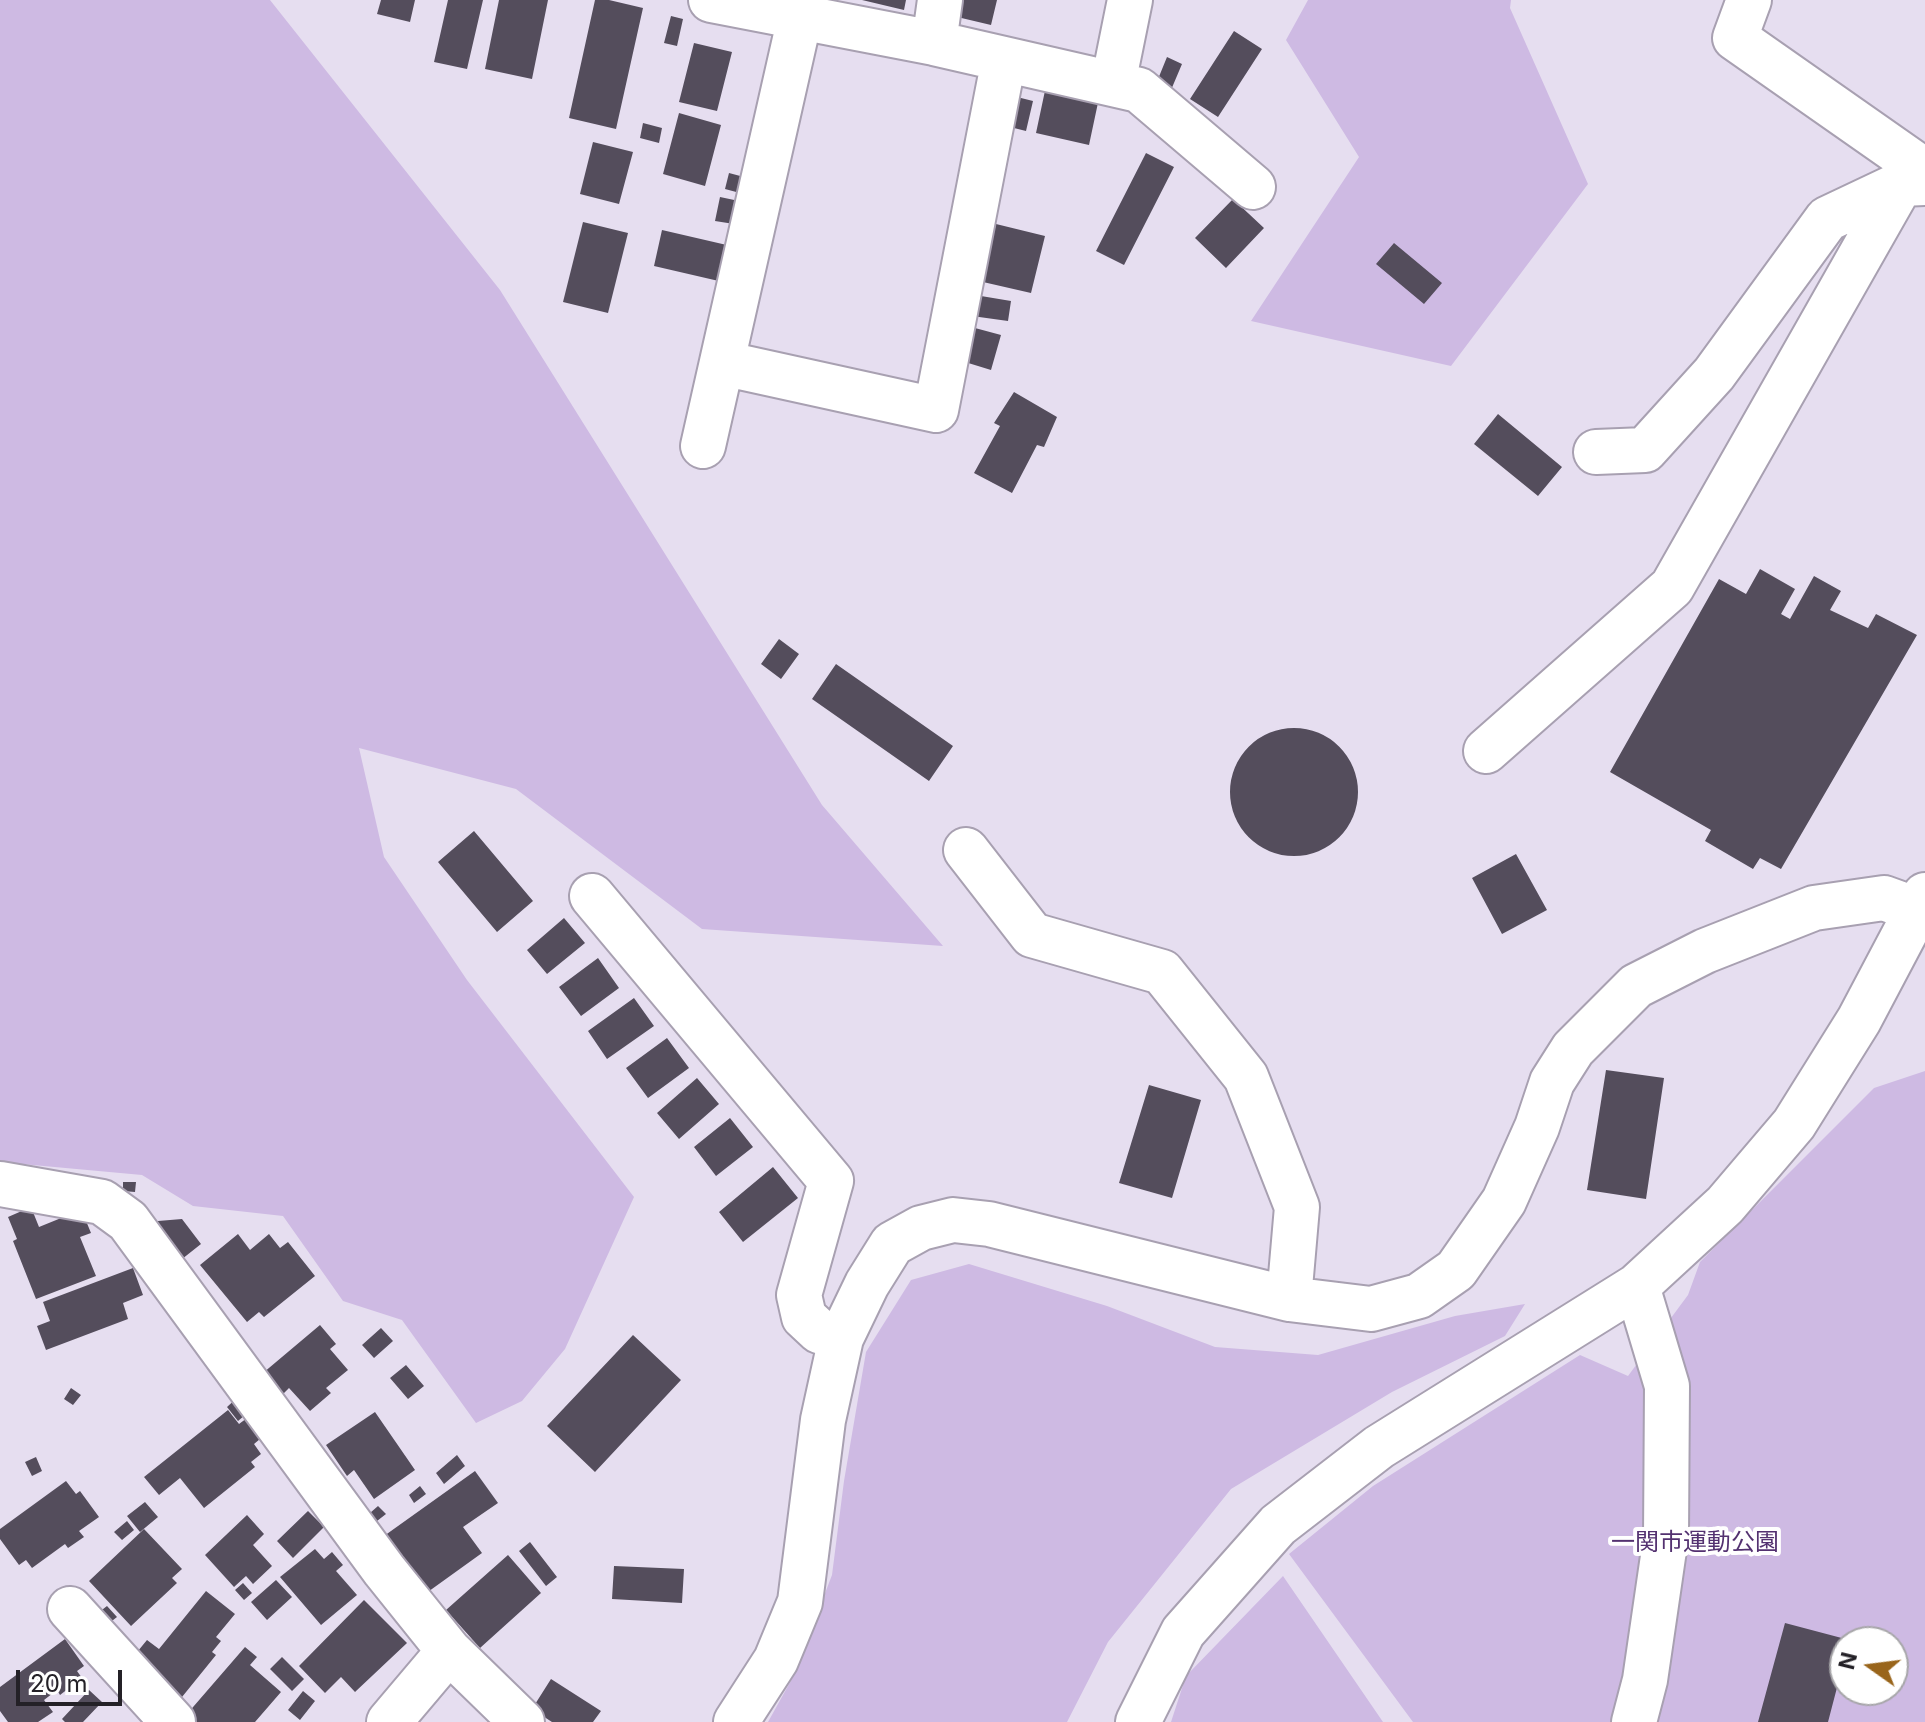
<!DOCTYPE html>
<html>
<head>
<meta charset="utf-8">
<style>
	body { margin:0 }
	#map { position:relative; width:1925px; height:1722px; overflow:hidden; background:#e6def0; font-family:Inter,sans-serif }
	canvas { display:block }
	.north { position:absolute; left:1829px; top:1626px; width:80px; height:80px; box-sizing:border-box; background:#fff; border:2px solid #a7a6a9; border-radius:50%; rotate:284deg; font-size:22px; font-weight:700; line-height:32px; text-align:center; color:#242127 }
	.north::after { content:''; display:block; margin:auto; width:28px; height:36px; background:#99651b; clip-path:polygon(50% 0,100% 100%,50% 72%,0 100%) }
	.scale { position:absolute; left:16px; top:1670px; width:106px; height:36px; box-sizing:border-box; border:4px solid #242127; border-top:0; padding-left:10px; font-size:24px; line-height:28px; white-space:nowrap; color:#242127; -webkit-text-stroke:6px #fff; paint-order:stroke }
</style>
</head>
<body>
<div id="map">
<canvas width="1925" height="1722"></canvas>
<div class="north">N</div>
<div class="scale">20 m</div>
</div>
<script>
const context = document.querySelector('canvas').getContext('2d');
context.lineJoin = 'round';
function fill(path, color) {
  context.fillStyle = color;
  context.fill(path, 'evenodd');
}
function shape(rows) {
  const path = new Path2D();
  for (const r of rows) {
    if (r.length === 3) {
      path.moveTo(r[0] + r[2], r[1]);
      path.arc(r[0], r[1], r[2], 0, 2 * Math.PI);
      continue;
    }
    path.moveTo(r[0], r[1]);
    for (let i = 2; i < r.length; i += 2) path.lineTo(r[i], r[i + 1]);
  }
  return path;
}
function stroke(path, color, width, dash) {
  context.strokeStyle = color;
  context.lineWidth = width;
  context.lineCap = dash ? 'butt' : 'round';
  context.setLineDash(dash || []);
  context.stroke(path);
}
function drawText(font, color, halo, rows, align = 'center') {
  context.font = font + ' Inter,"Noto Sans JP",sans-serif';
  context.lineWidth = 8;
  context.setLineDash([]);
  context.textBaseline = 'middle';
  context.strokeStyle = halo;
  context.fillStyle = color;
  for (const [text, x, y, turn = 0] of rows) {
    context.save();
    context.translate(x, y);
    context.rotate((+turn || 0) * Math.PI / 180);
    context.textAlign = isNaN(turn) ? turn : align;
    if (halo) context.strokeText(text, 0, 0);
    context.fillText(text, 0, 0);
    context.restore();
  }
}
const green = shape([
	[0,0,270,0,500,290,822,805,943,946,702,929,516,789,359,748,384,857,467,980,634,1197,565,1349,522,1401,476,1423,402,1320,343,1301,283,1216,193,1206,142,1175,0,1162],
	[1308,0,1511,0,1510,8,1588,184,1451,366,1251,321,1359,157,1286,40],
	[1925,1071,1925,1722,1413,1722,1289,1554,1373,1486,1580,1355,1628,1376,1688,1295,1700,1262,1874,1088],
	[1845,1642,1893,1642,1893,1690,1845,1690],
	[969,1264,1107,1306,1215,1347,1318,1355,1455,1316,1525,1304,1505,1336,1392,1392,1231,1489,1108,1642,1067,1722,768,1722,793,1677,832,1575,844,1481,866,1352,911,1280],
	[1283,1576,1383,1722,1171,1722,1186,1676]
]);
const building = shape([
	[381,0,415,0,410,22,377,14],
	[448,0,483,0,467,69,434,62],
	[499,0,548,0,532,79,485,69],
	[595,0,609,0,643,8,616,129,569,118],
	[862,0,906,0,904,10],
	[956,0,997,0,991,25,953,16],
	[671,16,683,19,677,46,664,43],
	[1234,31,1262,49,1218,117,1190,99],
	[694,43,732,52,717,111,679,102],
	[1167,57,1182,64,1171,90,1156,84],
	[1046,86,1099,98,1089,145,1036,133],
	[1013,96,1033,101,1026,131,1006,126],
	[679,113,721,125,705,186,663,174],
	[643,123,662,128,659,143,640,138],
	[593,142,633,152,619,204,580,194],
	[1146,153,1174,167,1124,265,1096,251],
	[729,173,744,177,740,193,725,189],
	[720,197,739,201,734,224,715,221],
	[1233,199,1264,228,1226,268,1195,238],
	[583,222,628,233,608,313,563,302],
	[996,224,1045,236,1031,293,983,282],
	[662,230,731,246,723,282,654,266],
	[1394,243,1442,283,1424,304,1376,264],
	[975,295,1011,301,1008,321,972,316],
	[975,328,1001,335,991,370,965,362],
	[1014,392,1057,417,1044,447,1037,445,1012,493,974,473,1000,426,994,423],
	[1498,414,1562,467,1538,496,1474,444],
	[1760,569,1795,589,1781,614,1790,619,1814,576,1841,591,1830,610,1868,628,1876,614,1917,635,1781,869,1760,858,1753,869,1705,841,1711,830,1610,772,1719,579,1746,594],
	[779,639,799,654,781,679,761,664],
	[836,664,953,746,929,781,812,699],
	[1294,792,64],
	[474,831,533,901,497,932,438,862],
	[1516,854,1547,910,1502,934,1472,878],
	[564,918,585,943,547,974,527,950],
	[598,958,619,988,581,1016,559,987],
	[634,998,654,1026,607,1059,588,1031],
	[667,1038,689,1068,648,1098,626,1068],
	[1606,1070,1664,1078,1646,1199,1587,1190],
	[697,1078,719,1104,679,1139,657,1113],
	[1149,1085,1201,1100,1172,1198,1119,1183],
	[730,1118,753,1147,716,1176,694,1147],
	[773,1167,798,1198,743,1242,719,1212],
	[123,1182,136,1182,135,1192,123,1191],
	[31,1207,39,1227,71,1214,74,1220,84,1216,91,1233,80,1237,96,1276,36,1299,13,1241,17,1239,8,1217],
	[182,1219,201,1244,177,1263,146,1222],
	[238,1234,250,1250,269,1234,280,1248,288,1242,315,1276,264,1317,259,1312,247,1322,200,1265],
	[133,1268,143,1295,123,1303,128,1319,46,1350,37,1326,50,1321,43,1302],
	[320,1325,336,1344,330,1349,348,1370,326,1388,331,1393,310,1411,289,1388,282,1395,263,1373],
	[381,1328,393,1341,374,1358,362,1345],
	[633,1335,681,1380,595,1472,547,1426],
	[406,1365,424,1386,408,1399,390,1378],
	[71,1388,81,1395,73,1405,64,1399],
	[240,1395,252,1409,238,1421,227,1407],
	[228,1410,239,1424,251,1415,266,1434,254,1444,261,1454,251,1462,255,1467,204,1508,180,1478,159,1495,144,1477],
	[375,1412,415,1470,374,1499,354,1470,347,1476,326,1445],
	[457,1455,465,1466,444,1484,436,1473],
	[36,1457,42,1471,32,1476,25,1462],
	[475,1471,498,1503,463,1527,482,1553,425,1594,384,1536],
	[66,1481,76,1494,80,1491,99,1517,79,1531,84,1537,68,1548,65,1544,32,1568,26,1560,19,1565,0,1539,0,1529],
	[420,1486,426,1494,414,1503,409,1495],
	[145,1502,158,1517,140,1532,127,1516],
	[378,1506,386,1514,377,1521,370,1513],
	[308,1511,324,1527,293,1558,277,1541],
	[247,1515,264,1534,253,1545,272,1566,253,1584,246,1576,234,1587,205,1555],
	[127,1521,134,1530,122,1540,114,1532],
	[144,1529,182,1569,172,1578,177,1583,131,1626,89,1581],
	[530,1542,557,1577,546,1586,519,1551],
	[315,1549,324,1559,332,1552,343,1565,336,1571,357,1595,321,1625,280,1577],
	[508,1555,541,1593,480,1648,446,1610],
	[614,1566,684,1569,682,1603,612,1599],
	[276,1580,292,1597,267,1620,251,1602],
	[243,1583,252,1593,244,1600,235,1590],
	[206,1591,235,1614,216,1637,221,1641,212,1652,216,1655,182,1697,133,1657,147,1640,159,1649],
	[364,1600,407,1643,355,1692,341,1677,325,1693,299,1666],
	[107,1606,117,1617,108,1624,98,1613],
	[1785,1623,1853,1641,1845,1642,1845,1657,1828,1722,1758,1722],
	[65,1639,84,1666,77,1671,82,1678,60,1695,57,1690,44,1700,53,1712,38,1722,8,1722,0,1711,0,1687],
	[245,1647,257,1657,250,1665,281,1692,255,1722,196,1722,187,1714],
	[282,1657,304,1679,292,1691,270,1669],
	[551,1679,601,1711,593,1722,552,1722,532,1709],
	[89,1690,102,1702,83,1722,65,1722,62,1719],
	[303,1691,315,1701,300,1720,288,1710]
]);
const minor = shape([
	[711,0,934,43,1139,90,1253,187],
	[1749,0,1735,38,1925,171],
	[934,43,940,0],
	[1113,84,1130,0],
	[722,363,936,410,1004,59],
	[703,446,800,17],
	[1596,452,1645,450,1714,374,1827,219,1901,184],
	[1486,751,1672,587,1901,184,1925,183],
	[966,850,1032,935,1162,972,1246,1077,1297,1207,1289,1299],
	[592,896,831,1181,799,1295,804,1317,819,1331,841,1338],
	[0,1184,102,1202,128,1221,384,1570,449,1651,522,1722],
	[70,1609,173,1722],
	[389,1722,449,1651],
	[736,1722,776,1660,800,1602,823,1420,841,1338,867,1284,892,1244,921,1228,953,1220,989,1224,1289,1299,1371,1309,1419,1296,1456,1270,1504,1201,1537,1127,1552,1082,1573,1049,1636,986,1705,951,1814,908,1884,898,1917,910],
	[1138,1722,1183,1632,1278,1525,1379,1447,1637,1286,1725,1205,1794,1124,1859,1020,1925,895],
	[1634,1722,1645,1680,1666,1536,1667,1386,1637,1286]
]);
const parkNames = [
	["一関市運動公園",1695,1543]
];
fill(green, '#cebae3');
fill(building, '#544d5c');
stroke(minor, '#a8a0b1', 48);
stroke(minor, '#fff', 44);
drawText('24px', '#533170', '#fff', parkNames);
</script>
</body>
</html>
